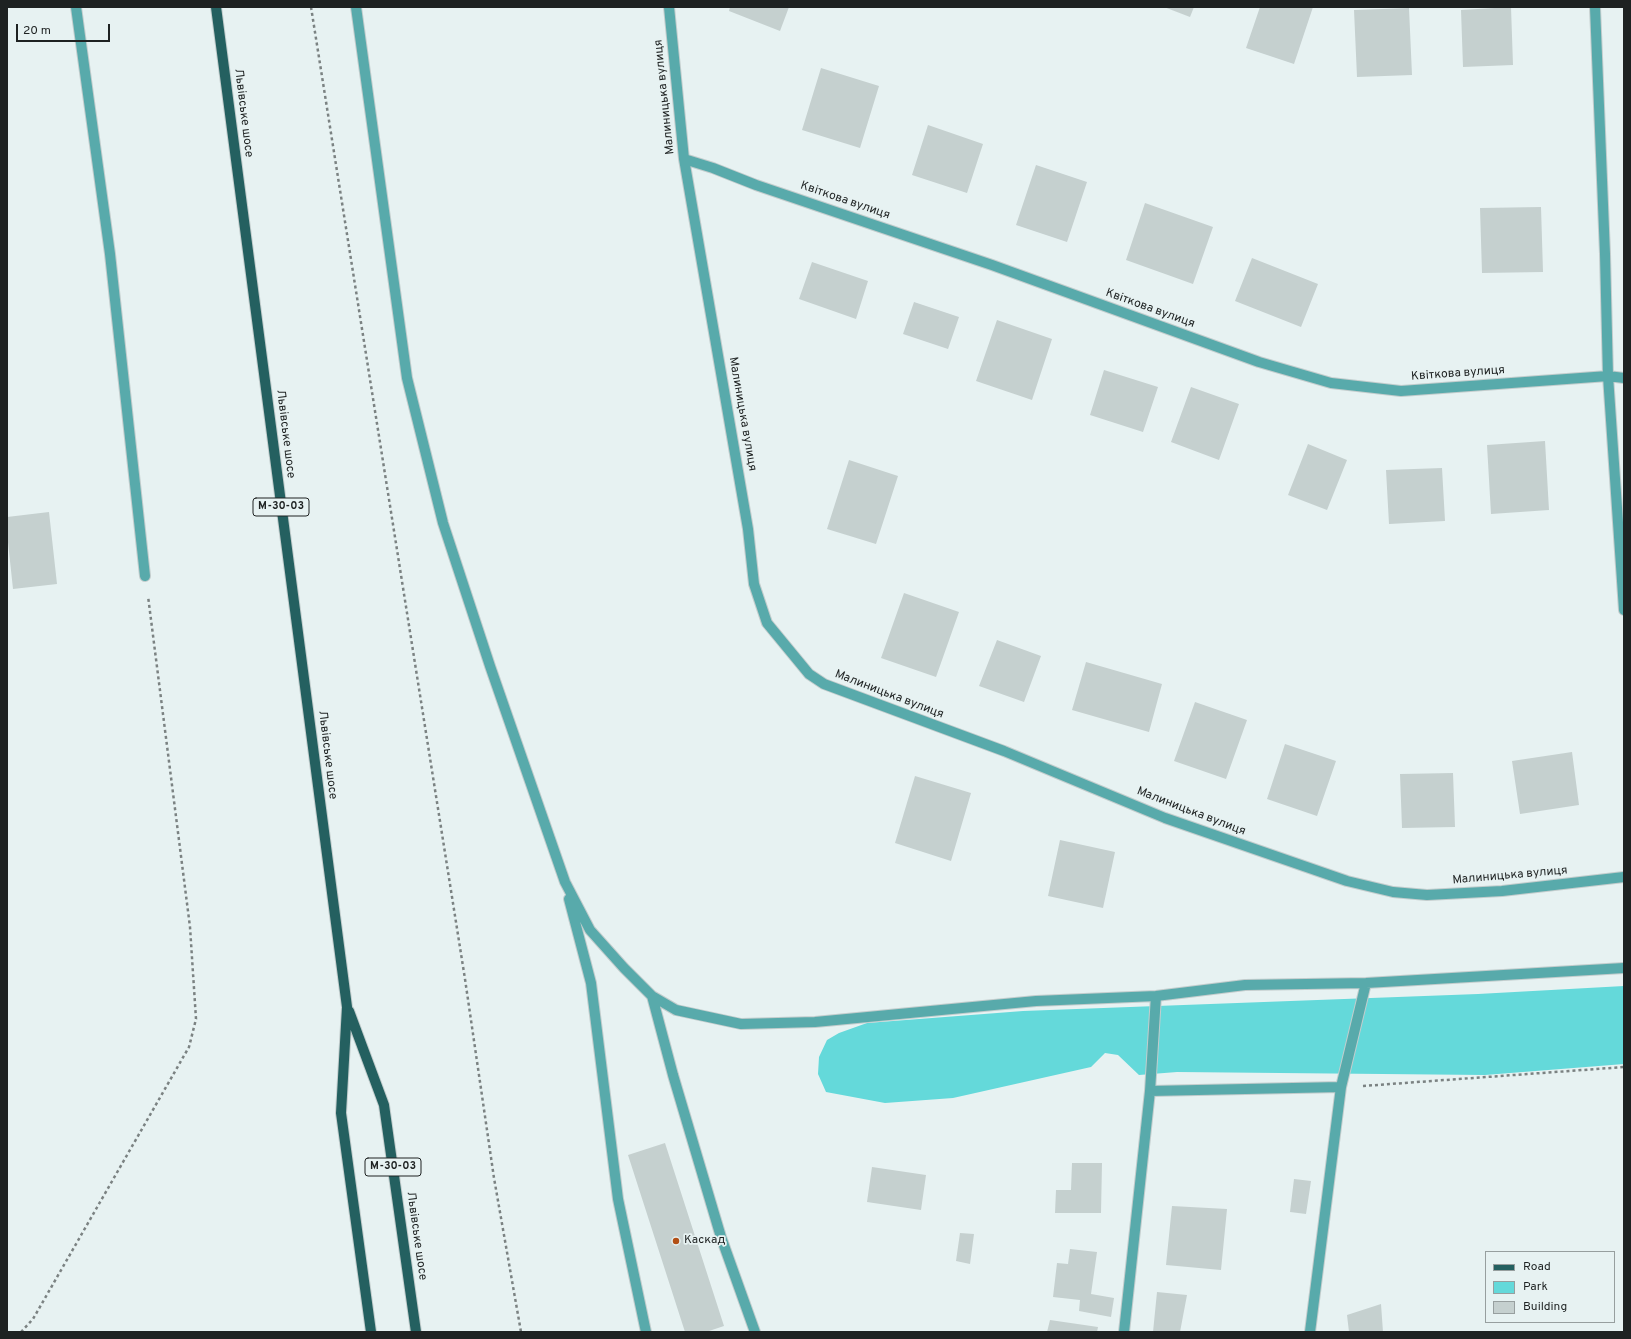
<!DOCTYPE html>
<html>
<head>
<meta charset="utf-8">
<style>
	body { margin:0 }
	#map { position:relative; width:1631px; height:1339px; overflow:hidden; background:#e7f2f2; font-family:Overpass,sans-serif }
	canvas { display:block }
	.frame { position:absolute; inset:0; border:8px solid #1e2222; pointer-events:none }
	.legend { position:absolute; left:1485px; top:1251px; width:130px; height:72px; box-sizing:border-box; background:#e7f2f2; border:1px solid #979f9f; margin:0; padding:5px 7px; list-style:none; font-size:12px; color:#1e2222 }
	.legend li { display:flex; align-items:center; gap:8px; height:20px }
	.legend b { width:20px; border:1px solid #979f9f }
	.scale { position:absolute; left:16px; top:24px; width:94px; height:18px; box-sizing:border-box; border:2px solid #1e2222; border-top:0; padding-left:5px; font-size:12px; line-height:14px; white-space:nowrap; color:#1e2222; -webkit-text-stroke:3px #e7f2f2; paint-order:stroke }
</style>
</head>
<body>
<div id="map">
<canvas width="1631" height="1339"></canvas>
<div class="frame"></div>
<ul class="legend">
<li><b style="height:5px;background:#246060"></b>Road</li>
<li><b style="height:11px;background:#64d9da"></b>Park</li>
<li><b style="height:11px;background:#c5d0cf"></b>Building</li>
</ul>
<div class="scale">20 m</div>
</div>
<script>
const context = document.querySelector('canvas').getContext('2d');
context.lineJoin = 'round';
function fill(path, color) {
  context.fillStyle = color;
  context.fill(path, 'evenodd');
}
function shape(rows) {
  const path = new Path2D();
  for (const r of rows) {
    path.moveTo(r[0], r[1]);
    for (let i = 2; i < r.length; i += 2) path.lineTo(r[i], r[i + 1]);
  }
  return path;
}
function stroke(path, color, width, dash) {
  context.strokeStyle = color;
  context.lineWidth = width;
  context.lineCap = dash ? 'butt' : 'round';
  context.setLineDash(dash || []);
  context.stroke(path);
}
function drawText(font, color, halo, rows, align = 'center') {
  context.font = font + ' Overpass,sans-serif';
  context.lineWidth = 3.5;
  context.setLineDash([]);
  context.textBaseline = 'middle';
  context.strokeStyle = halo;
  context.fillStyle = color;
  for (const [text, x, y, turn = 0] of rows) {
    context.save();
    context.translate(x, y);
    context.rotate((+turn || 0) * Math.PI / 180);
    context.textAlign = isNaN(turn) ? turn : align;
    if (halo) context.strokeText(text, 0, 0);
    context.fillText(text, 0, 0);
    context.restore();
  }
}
const green = shape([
	[1624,986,1624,1064,1485,1075,1177,1072,1139,1075,1118,1055,1105,1053,1091,1067,953,1098,885,1103,826,1092,818,1074,819,1057,827,1040,839,1033,867,1023,1023,1011,1478,994]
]);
const building = shape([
	[730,7,789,7,780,31,729,11],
	[1164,7,1194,7,1190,17],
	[1260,7,1313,7,1294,64,1246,48],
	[1511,7,1513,65,1463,67,1461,10],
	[1409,8,1412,75,1357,77,1354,10],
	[821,68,879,86,860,148,802,130],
	[928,125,983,144,967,193,912,175],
	[1036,165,1087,182,1067,242,1016,225],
	[1145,203,1213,227,1193,284,1126,260],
	[1541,207,1543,272,1482,273,1480,208],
	[1252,258,1318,284,1301,327,1235,301],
	[812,262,868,281,856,319,799,299],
	[914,302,959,317,948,349,903,334],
	[997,320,1052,339,1032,400,976,381],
	[1104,370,1158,387,1143,432,1090,415],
	[1191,387,1239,404,1219,460,1171,442],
	[1545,441,1549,510,1491,514,1487,445],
	[1308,444,1347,460,1327,510,1288,495],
	[849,460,898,476,876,544,827,529],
	[1442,468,1445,521,1389,524,1386,470],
	[49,512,57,584,13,589,7,533,7,517],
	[904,593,959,612,936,677,881,658],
	[997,640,1041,656,1024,702,979,686],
	[1086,662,1162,684,1149,732,1072,710],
	[1195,702,1247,720,1226,779,1174,761],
	[1285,744,1336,761,1317,816,1267,799],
	[1572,752,1579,805,1520,814,1512,761],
	[1453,773,1455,827,1402,828,1400,774],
	[915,776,971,793,951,861,895,843],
	[1060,840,1115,852,1103,908,1048,896],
	[665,1143,724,1326,706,1332,685,1332,628,1155],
	[1072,1163,1102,1163,1101,1213,1055,1213,1056,1190,1071,1190],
	[872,1167,926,1175,921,1210,867,1202],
	[1294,1179,1311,1181,1306,1214,1290,1212],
	[1172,1206,1227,1209,1221,1270,1166,1265],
	[960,1233,974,1234,970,1264,956,1261],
	[1070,1249,1097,1252,1091,1294,1114,1298,1111,1317,1079,1311,1080,1300,1053,1297,1057,1263,1068,1264],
	[1157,1292,1187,1295,1180,1332,1153,1332],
	[1381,1304,1383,1332,1349,1332,1347,1315],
	[1050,1320,1098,1327,1097,1332,1047,1332]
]);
const path = shape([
	[311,7,465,979,494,1178,521,1332],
	[1363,1086,1624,1067],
	[21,1332,33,1319,189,1047,196,1019,190,927,148,596]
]);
const minor = shape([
	[76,7,110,254,145,576],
	[356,7,407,378,443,523,490,666,565,882,590,930,624,968,652,996,676,1010,741,1024,815,1022,1036,1001,1156,996,1245,985,1366,983,1624,968],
	[669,7,684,159,748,529,754,584,767,623,809,674,824,684,1004,751,1165,818,1347,881,1393,892,1427,895,1502,891,1624,877],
	[1595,7,1605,254,1608,376,1624,610],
	[684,159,713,168,756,185,992,265,1259,362,1331,383,1401,391,1608,376,1624,378],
	[569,899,591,983,618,1199,646,1332],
	[652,996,673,1075,721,1237,755,1332],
	[1150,1091,1341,1087],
	[1124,1332,1150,1091,1156,996],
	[1310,1332,1341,1087,1366,983]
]);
const major = shape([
	[216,7,347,1007,341,1113,371,1332],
	[349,1011,384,1105,416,1332]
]);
const markers = [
	[676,1241,4,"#b24f15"]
];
const shields = [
	[281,507,56],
	[393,1167,56]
];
const shieldNames = [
	["М-30-03",281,507],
	["М-30-03",393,1167]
];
const streetNames = [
	["Малиницька вулиця",665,97,-96],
	["Львівське шосе",243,113,83],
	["Квіткова вулиця",845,201,19],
	["Квіткова вулиця",1150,309,20],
	["Квіткова вулиця",1458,374,-4],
	["Малиницька вулиця",742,414,80],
	["Львівське шосе",285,434,83],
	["Малиницька вулиця",889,695,21],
	["Львівське шосе",327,755,83],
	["Малиницька вулиця",1191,812,21],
	["Малиницька вулиця",1510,876,-5],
	["Львівське шосе",416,1236,82]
];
const poiNames = [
	["Каскад",684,1241]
];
fill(green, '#64d9da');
fill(building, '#c5d0cf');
stroke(minor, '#c3cdcd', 12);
stroke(major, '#c3cdcd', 12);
stroke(path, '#7b8282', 2.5, [3, 3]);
stroke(minor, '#58aaab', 10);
stroke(major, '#246060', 10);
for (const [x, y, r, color] of markers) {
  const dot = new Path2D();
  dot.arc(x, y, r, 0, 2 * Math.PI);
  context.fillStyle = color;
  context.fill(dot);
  stroke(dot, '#e7f2f2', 1.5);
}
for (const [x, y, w] of shields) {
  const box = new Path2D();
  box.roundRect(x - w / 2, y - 9, w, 18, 3);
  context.fillStyle = '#e7f2f2';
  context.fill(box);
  stroke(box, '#1e2222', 1);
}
drawText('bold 11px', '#1e2222', null, shieldNames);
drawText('12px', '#1e2222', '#e7f2f2', streetNames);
drawText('12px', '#1e2222', '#e7f2f2', poiNames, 'left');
</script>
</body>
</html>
